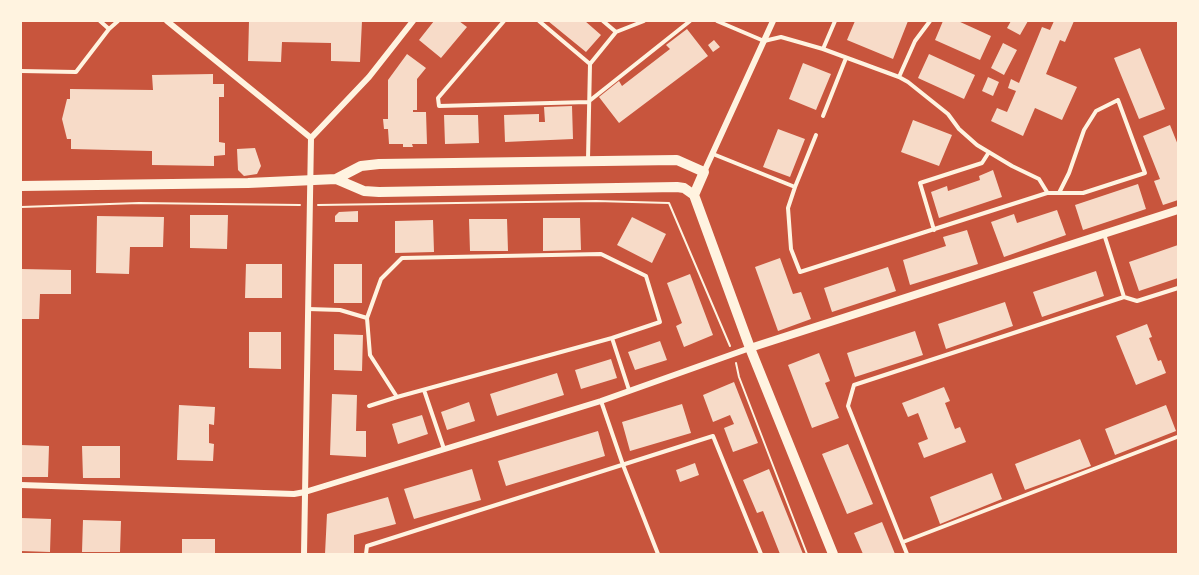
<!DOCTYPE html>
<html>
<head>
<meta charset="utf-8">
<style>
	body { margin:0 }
	#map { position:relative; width:1199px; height:575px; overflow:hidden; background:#c8553d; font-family:"Sofia Sans Condensed",sans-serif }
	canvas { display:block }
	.frame { position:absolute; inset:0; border:22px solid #fff3e0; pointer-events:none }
</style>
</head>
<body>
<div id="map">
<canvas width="1199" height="575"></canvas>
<div class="frame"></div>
</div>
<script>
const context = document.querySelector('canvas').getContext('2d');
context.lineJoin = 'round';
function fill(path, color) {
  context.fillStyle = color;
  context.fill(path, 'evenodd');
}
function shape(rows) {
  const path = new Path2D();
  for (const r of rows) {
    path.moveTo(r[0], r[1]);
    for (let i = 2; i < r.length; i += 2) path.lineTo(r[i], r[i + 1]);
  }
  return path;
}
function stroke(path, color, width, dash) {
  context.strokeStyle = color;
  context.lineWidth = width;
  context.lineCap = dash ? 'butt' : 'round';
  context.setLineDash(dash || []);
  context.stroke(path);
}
const building = shape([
	[249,21,362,21,360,62,331,61,331,43,282,42,281,62,248,61],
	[434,21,459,21,467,27,441,58,419,40],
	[548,21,585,21,601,35,586,52],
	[855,21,908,21,893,59,847,40],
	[943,21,958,21,991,36,980,60,935,40],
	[1011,21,1028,21,1020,35,1007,28],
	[1054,21,1074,21,1065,42,1060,40,1046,74,1077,87,1062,120,1035,108,1023,136,991,121,997,108,1007,112,1016,91,1008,88,1011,79,1019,83,1042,27,1050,30],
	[687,29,708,56,619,123,599,97,619,81,622,86,670,49,666,45],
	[714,40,720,47,713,52,708,45],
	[1003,43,1017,50,1004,75,991,68],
	[1140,48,1165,109,1139,119,1114,58],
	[407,54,426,68,417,79,417,110,413,110,413,112,426,112,427,144,412,144,413,147,403,147,403,144,389,144,388,129,384,129,383,119,388,119,388,80],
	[929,54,975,75,964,99,918,78],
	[803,63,831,74,816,110,789,99],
	[213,74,213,84,224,84,224,97,219,97,219,142,225,143,225,155,214,156,214,166,152,165,152,151,71,149,71,139,67,139,62,119,67,99,70,99,70,89,153,90,152,75],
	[988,77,999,82,993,96,982,91],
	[572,106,573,139,505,142,504,115,539,114,539,122,545,122,544,107],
	[444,115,478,115,479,143,445,144],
	[913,120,952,135,939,166,901,152],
	[1170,125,1178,145,1178,200,1163,205,1154,181,1160,179,1143,136],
	[778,129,805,139,790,177,763,167],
	[255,148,261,166,257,174,244,176,238,170,237,149],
	[993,170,1002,197,939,218,931,192,947,186,948,191,980,180,979,176],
	[1138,184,1146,209,1083,230,1075,205],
	[1057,210,1066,235,1004,257,991,222,1014,214,1017,223],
	[358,211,358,222,335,222,335,216,339,212],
	[190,215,228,215,227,249,190,248],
	[97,216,164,217,163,247,130,247,129,274,96,273],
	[632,217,666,234,652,263,617,245],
	[543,218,580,218,581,250,543,251],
	[469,219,507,219,508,251,470,251],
	[433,220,434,252,395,253,395,221],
	[967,230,978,264,910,285,903,260,946,246,943,237],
	[1178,245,1178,278,1139,291,1129,262],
	[780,258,793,294,801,292,811,319,778,331,755,267],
	[246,264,282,264,282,298,245,298],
	[334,264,362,264,362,303,334,303],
	[888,267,896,291,832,312,824,288],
	[21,269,71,270,71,294,40,294,39,319,21,319],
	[1096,271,1104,296,1042,317,1033,292],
	[690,274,713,335,684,347,676,326,682,323,667,283],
	[1005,302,1013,326,946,349,938,324],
	[1147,324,1152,337,1149,338,1158,361,1161,360,1166,373,1136,385,1116,336],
	[915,331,923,355,855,377,847,353],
	[249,332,281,332,281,369,249,368],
	[334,334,363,335,362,371,334,370],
	[660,341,667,360,635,370,628,352],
	[819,353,830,381,825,383,839,418,812,428,788,365],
	[611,359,617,378,581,389,575,370],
	[557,373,564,395,497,416,490,394],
	[734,382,758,443,733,452,724,428,734,424,730,415,713,422,703,395],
	[944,387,950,401,945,403,955,429,960,427,966,442,924,458,918,443,928,439,918,413,908,417,902,403],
	[332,394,357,395,356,431,366,431,366,457,330,455],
	[469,402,475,421,447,430,441,412],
	[682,404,691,433,630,451,622,422],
	[179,405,215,407,214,425,209,424,209,443,214,444,213,461,177,460],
	[1166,405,1176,431,1115,455,1105,429],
	[422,415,428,434,398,444,392,424],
	[598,431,605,456,506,486,498,461],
	[1080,439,1091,466,1025,490,1015,464],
	[848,444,873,504,847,514,822,454],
	[21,445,49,446,48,477,21,477],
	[82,446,120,446,120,478,83,478],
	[695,463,699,475,680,482,676,470],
	[472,469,481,500,414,519,404,489],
	[769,469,803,554,780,554,763,511,757,513,743,480],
	[992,473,1002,499,940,524,930,497],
	[388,497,396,524,354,535,354,554,325,554,327,514],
	[21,518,51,519,50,552,21,551],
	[83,520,121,521,120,552,82,552],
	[882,522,895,554,863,554,854,533],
	[182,539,215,539,215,554,182,554]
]);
const path = shape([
	[318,205,596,201,669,203,730,346],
	[21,207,139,203,300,205],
	[736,363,739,377,807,554]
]);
const service = shape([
	[100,21,109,29],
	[504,21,438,98,439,106,588,102,690,21],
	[539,21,590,64,616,32],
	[603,21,616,32,644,21],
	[717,21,764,41,781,37,823,49,835,21],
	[823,49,899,77,908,82,948,114,959,129,977,145,1012,166,1039,179,1047,192],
	[21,71,76,72,109,29,118,21],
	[899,77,915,41,930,21],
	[823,116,846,58],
	[713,154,795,187,816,135],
	[588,159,590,64],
	[795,187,788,208,791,249,800,272,1047,193,1083,193,1145,173,1118,100,1096,111,1084,130,1069,173,1059,193],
	[934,230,920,183,982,163,989,152],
	[1124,297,1137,301,1178,288],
	[308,309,340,310,367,318],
	[612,338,397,397,370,355,367,318,381,279,402,258,601,254,646,276,660,322,612,338,629,390],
	[424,390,444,449],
	[601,401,623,465,658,554],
	[369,406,397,397],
	[903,542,1177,437],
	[366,554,367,546,713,436,761,554],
	[907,554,848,406,854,385,1124,297,1104,234]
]);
const minor = shape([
	[167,21,311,138,304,554],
	[311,138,369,77,413,21],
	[704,172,773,21],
	[21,485,294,494,305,492,601,401,750,348]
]);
const tertiary = shape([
	[750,348,1178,210]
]);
const primary = shape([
	[336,179,361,166,379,164,677,160,704,172,694,195,750,348,833,554],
	[21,186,248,183,336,179,364,191,379,192,677,187,684,188,694,195]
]);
fill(building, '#f7dbc8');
stroke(path, '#fff3e0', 2);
stroke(service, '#fff3e0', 4);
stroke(minor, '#fff3e0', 6);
stroke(tertiary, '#fff3e0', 8);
stroke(primary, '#fff3e0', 10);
</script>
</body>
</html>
